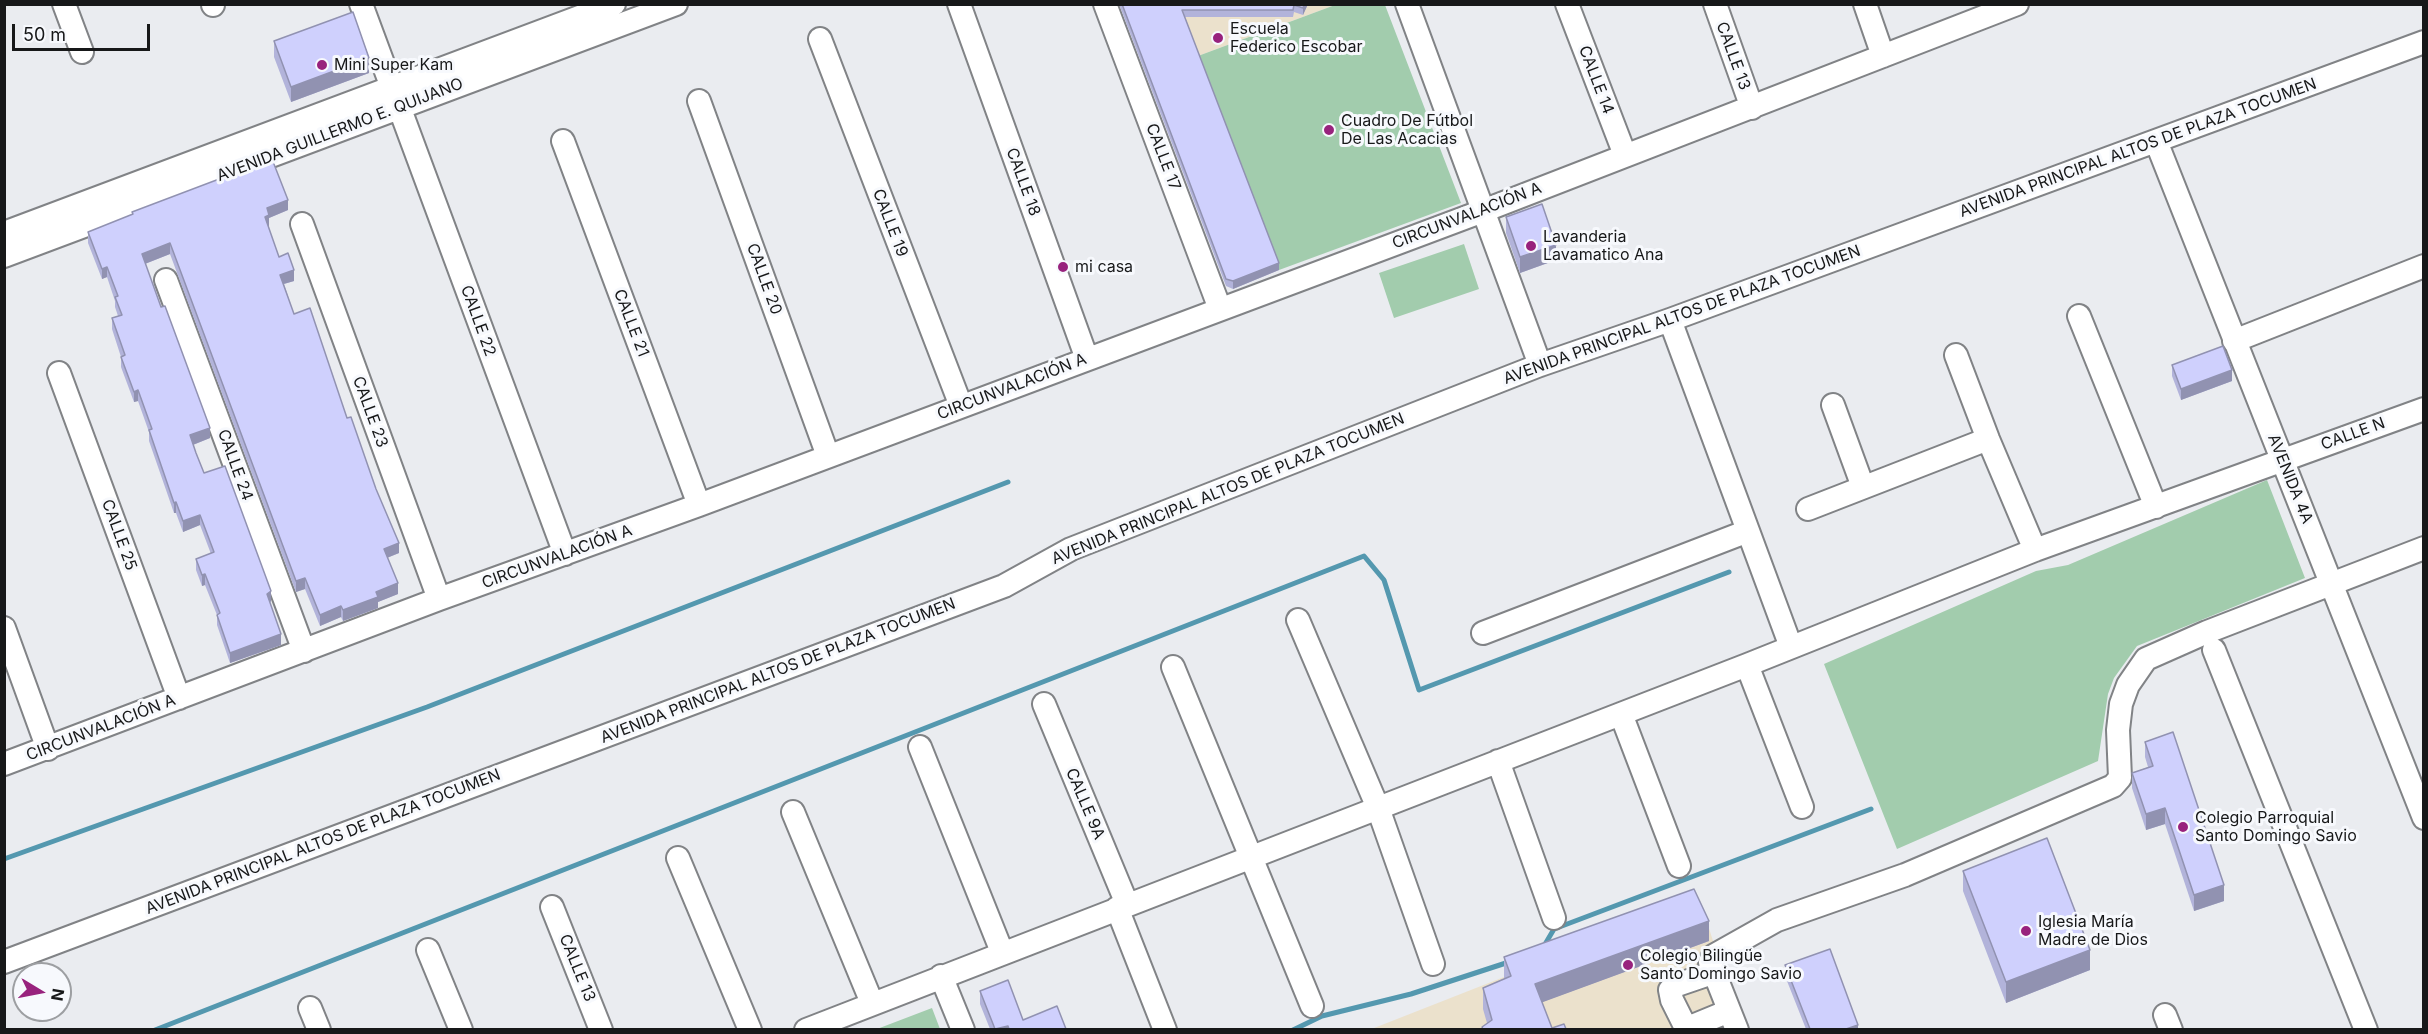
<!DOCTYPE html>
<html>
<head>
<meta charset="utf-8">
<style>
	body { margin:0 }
	#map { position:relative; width:2428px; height:1034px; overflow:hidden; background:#eaecf0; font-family:Inter,sans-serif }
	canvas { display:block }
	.frame { position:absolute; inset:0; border:6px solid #171819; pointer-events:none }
	.north { position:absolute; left:12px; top:962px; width:60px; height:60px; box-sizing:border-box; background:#f7f9fd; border:2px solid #9d9fa2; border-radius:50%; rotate:100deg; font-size:16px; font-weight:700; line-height:24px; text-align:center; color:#171819 }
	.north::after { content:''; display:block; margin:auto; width:21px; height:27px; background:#98227d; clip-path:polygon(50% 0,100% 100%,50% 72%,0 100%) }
	.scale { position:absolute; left:12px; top:24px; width:138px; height:27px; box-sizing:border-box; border:3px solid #171819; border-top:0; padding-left:8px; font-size:18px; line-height:21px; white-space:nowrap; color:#171819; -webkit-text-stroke:4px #f7f9fd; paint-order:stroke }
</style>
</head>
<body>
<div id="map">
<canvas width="2428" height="1034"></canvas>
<div class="frame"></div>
<div class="north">N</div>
<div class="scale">50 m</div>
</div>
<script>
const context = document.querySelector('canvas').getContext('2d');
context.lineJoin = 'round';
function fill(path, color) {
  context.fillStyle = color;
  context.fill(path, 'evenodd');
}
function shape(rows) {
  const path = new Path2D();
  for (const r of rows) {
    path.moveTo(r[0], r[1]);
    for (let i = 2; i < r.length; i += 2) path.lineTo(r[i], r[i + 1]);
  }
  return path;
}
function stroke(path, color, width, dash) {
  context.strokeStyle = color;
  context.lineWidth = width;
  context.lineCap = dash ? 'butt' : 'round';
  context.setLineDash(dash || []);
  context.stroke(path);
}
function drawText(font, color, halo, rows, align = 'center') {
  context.font = font + ' Inter,sans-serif';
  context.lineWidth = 6;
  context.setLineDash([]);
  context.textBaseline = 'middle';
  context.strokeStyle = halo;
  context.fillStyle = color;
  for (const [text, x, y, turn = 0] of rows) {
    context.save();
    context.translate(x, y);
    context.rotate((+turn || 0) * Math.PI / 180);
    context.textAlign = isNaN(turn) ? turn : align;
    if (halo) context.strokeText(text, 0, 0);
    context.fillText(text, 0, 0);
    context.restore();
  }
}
const education = shape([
	[1178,5,1335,5,1198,56],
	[1700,900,1741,1029,1369,1030]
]);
const green = shape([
	[1335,5,1385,5,1461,203,1279,270,1198,56],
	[1464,244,1479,289,1394,318,1379,273],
	[2267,480,2305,578,2137,646,2114,678,2108,694,2098,761,1897,849,1824,664,2036,571,2068,565],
	[932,1008,940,1029,877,1029]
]);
const stream = shape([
	[4,859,427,707,1008,482],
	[1544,946,1554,929,1871,809],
	[155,1030,1364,556,1384,580,1419,690,1729,572],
	[1293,1030,1322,1016,1411,994,1509,962]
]);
const minor = shape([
	[64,4,82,52],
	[213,4,213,5],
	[361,4,565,554],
	[959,4,1087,359],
	[1105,4,1220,309],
	[1407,4,1540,365],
	[1567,4,1625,155],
	[1715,4,1752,108],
	[1865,4,1883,56],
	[820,39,961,406],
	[699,101,828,456],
	[563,141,699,505],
	[2156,141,2424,818],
	[302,224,439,599],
	[4,233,614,4],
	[4,256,676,4],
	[166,280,304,651],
	[2079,316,2156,507],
	[1670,320,1791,647],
	[2234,341,2424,266],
	[1956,355,1988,439,2035,550],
	[59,373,179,698],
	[1833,405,1863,487],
	[1808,509,1988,439],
	[1298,620,1378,808,1433,964],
	[4,628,48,749],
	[1483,633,1748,531],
	[2214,650,2366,1030],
	[1747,665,1802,807],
	[1173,667,1312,1006],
	[1044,704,1127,904],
	[1621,714,1679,866],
	[920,747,1002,952],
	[1498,761,1554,918],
	[4,764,439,599,699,505,1483,211,2017,4],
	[793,812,872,1003],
	[678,858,750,1030],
	[552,907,601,1030],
	[1117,908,1165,1030],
	[428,950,461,1030],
	[4,962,1004,586,1071,549,1540,365,1670,320,2424,42],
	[1715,972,1674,986,1670,990,1672,1000,1685,1026,1695,1025,1729,1011],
	[941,976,963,1030],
	[310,1008,319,1030],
	[2165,1015,2171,1030],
	[806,1030,1747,665,2035,550,2424,409],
	[1737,1030,1710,962,1713,956,1777,920,1905,875,2113,786,2120,778,2118,730,2121,704,2128,685,2146,659,2207,632,2424,548]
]);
const wall = shape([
	[1119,4,1308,4,1303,15,1294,12,1293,17,1185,17,1279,270,1233,289,1226,286],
	[274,41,369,73,291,102,274,57],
	[288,210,269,218,269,226,268,227,279,257,294,281,284,284,294,314,347,418,399,553,387,558,398,594,378,602,378,608,343,621,341,617,320,626,305,589,296,592,170,254,145,264,210,438,193,445,204,473,271,601,270,602,281,645,230,663,217,625,217,615,205,585,202,586,196,570,196,559,211,554,200,525,183,532,176,513,174,513,149,441,149,432,138,401,134,402,121,367,121,357,112,329,112,318,118,316,115,307,115,301,107,277,102,279,88,243,88,232,132,215,132,212],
	[1506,217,1556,260,1520,273,1506,233],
	[2172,365,2232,381,2181,400,2172,376],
	[2145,742,2224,901,2194,911,2165,824,2146,830,2132,788,2132,773,2148,767,2145,757],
	[1963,871,2090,970,2006,1003,1963,891],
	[1709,941,1542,1002,1552,1028,1566,1029,1482,1029,1482,1027,1487,1023,1483,1009,1483,988,1504,979,1504,957],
	[1785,965,1858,1029,1806,1029,1785,976],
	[980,991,1023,1020,1066,1029,990,1029,980,1004]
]);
const shadedWall = shape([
	[1304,4,1308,4,1303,15,1303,8],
	[369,58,369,73,291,102,291,87],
	[288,200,288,210,269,218,269,226,265,228,265,217,267,208],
	[170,243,170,254,142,265,142,254],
	[1556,245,1556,260,1520,273,1520,257],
	[1279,263,1279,270,1233,289,1233,281],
	[107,267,107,277,102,279,102,269],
	[294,270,294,281,280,285,280,275],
	[2232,370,2232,381,2181,400,2181,389],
	[138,390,138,401,134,402,134,392],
	[210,428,210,438,190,446,190,435],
	[176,502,176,513,174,513,174,503],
	[200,515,200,525,183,532,183,521],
	[399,543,399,553,384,559,384,549],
	[205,574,205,585,202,586,202,575],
	[305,578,305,589,296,592,296,581],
	[398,583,398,594,378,602,378,608,343,621,343,610,376,592],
	[271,591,271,601,267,605,267,594],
	[341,606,341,617,320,626,320,615],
	[281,634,281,645,230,663,230,653],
	[2165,808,2165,824,2146,830,2146,814],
	[2224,885,2224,901,2194,911,2194,895],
	[1709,921,1709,941,1535,1005,1535,984],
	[2090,950,2090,970,2006,1003,2006,982],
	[1858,1025,1858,1029,1846,1029],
	[1008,1026,1008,1029,996,1029]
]);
const building = shape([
	[1122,4,1304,4,1303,8,1294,5,1293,10,1182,10,1279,263,1233,281,1226,279,1122,4],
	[353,12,369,58,291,87,274,41,353,12],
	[272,159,288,200,267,208,269,215,265,217,279,257,288,253,294,270,280,275,294,314,310,308,347,418,351,417,376,489,399,543,384,549,398,583,376,592,378,597,343,610,341,606,320,615,305,578,296,581,170,243,142,254,161,307,165,306,210,428,190,435,196,453,204,473,225,466,271,591,267,594,281,634,230,653,217,615,220,613,205,574,202,575,196,559,214,552,200,515,183,521,176,502,174,503,149,430,152,429,138,390,134,392,121,357,125,355,112,318,122,315,115,297,118,296,107,267,102,269,88,232,133,214,132,212,272,159],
	[1542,204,1556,245,1520,257,1506,217,1542,204],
	[2223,346,2232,370,2181,389,2172,365,2223,346],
	[2173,732,2224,885,2194,895,2165,808,2146,814,2132,773,2153,766,2145,742,2173,732],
	[2047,838,2090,950,2006,982,1963,871,2047,838],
	[1694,889,1709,921,1535,984,1552,1028,1564,1024,1566,1029,1483,1029,1482,1027,1492,1020,1483,988,1511,976,1504,957,1694,889],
	[1830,949,1858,1025,1846,1029,1810,1029,1785,965,1830,949],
	[1008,980,1023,1020,1057,1006,1066,1029,1009,1029,1008,1026,995,1029,980,991,1008,980]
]);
const markers = [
	[1218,38,6,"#98227d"],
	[322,65,6,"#98227d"],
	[1329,130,6,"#98227d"],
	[1531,246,6,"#98227d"],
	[1063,267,6,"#98227d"],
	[2183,827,6,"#98227d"],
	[2026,931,6,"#98227d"],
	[1628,965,6,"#98227d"]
];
const poiNames = [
	["Escuela",1230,29],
	["Federico Escobar",1230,47],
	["Mini Super Kam",334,65],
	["Cuadro De Fútbol",1341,121],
	["De Las Acacias",1341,139],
	["Lavanderia",1543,237],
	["Lavamatico Ana",1543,255],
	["mi casa",1075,267],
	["Colegio Parroquial",2195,818],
	["Santo Domingo Savio",2195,836],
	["Iglesia María",2038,922],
	["Madre de Dios",2038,940],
	["Colegio Bilingüe",1640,956],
	["Santo Domingo Savio",1640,974]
];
const streetNames = [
	["CALLE 13",1733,56,70],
	["CALLE 14",1596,80,69],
	["AVENIDA GUILLERMO E. QUIJANO",340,130,-21],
	["AVENIDA PRINCIPAL ALTOS DE PLAZA TOCUMEN",2138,148,-20],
	["CALLE 17",1163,157,69],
	["CALLE 18",1023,182,70],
	["CIRCUNVALACIÓN A",1467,216,-21],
	["CALLE 19",890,223,69],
	["CALLE 20",764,279,70],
	["AVENIDA PRINCIPAL ALTOS DE PLAZA TOCUMEN",1682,315,-20],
	["CALLE 22",478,321,70],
	["CALLE 21",631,323,69],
	["CIRCUNVALACIÓN A",1012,387,-21],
	["CALLE 23",370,412,70],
	["CALLE N",2353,434,-20],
	["CALLE 24",235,465,70],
	["AVENIDA 4A",2290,479,68],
	["AVENIDA PRINCIPAL ALTOS DE PLAZA TOCUMEN",1228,489,-22],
	["CALLE 25",119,535,70],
	["CIRCUNVALACIÓN A",557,557,-20],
	["AVENIDA PRINCIPAL ALTOS DE PLAZA TOCUMEN",778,671,-21],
	["CIRCUNVALACIÓN A",101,728,-21],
	["CALLE 9A",1085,804,67],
	["AVENIDA PRINCIPAL ALTOS DE PLAZA TOCUMEN",323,842,-21],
	["CALLE 13",577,968,68]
];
fill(education, '#ebe1cc');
fill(green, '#a2ccad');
stroke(stream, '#5498af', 5);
stroke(minor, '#818386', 26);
stroke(minor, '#fff', 22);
fill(wall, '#b2b3da');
fill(shadedWall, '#9192b1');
fill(building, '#cfd0fd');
stroke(building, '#9192b1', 1.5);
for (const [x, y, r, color] of markers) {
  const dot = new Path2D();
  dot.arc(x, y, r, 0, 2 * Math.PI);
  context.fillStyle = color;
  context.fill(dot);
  stroke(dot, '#f7f9fd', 2);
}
drawText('16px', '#171819', '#f7f9fd', poiNames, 'left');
drawText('16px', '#171819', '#f7f9fd', streetNames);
</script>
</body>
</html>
